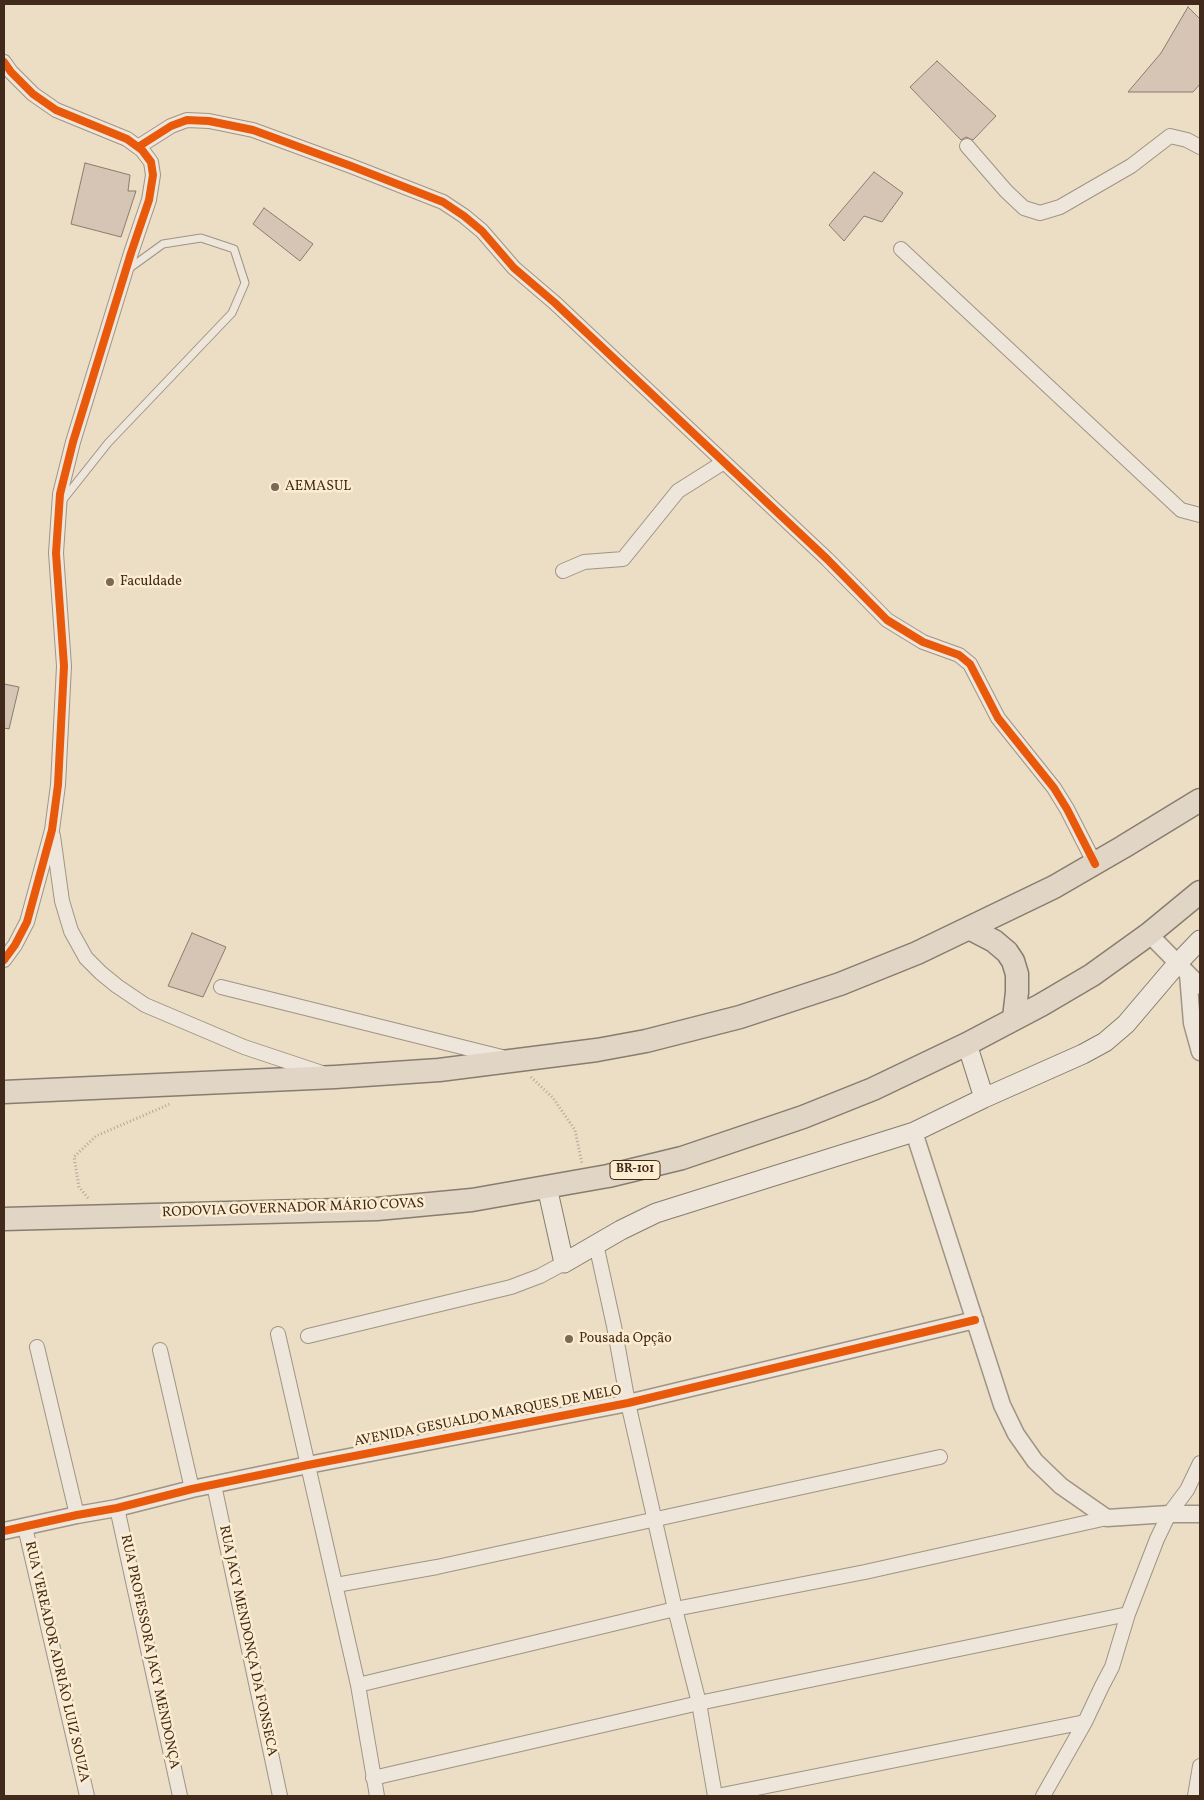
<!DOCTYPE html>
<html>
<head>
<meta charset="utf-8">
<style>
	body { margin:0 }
	#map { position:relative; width:1204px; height:1800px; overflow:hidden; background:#ebdec5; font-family:Vollkorn,serif }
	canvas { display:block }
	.frame { position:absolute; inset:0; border:5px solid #41291c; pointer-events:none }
</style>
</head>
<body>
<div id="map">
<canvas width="1204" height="1800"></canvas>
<div class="frame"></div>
</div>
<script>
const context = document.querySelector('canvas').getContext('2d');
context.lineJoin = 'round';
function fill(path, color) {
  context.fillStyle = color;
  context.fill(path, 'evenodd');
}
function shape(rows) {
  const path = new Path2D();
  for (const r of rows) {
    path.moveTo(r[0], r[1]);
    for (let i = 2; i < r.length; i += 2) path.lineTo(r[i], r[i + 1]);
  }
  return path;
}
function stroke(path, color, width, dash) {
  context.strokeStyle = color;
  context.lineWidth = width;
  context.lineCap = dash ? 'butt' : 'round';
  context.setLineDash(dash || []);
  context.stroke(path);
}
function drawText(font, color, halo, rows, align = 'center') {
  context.font = font + ' Vollkorn,serif';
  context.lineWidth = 5;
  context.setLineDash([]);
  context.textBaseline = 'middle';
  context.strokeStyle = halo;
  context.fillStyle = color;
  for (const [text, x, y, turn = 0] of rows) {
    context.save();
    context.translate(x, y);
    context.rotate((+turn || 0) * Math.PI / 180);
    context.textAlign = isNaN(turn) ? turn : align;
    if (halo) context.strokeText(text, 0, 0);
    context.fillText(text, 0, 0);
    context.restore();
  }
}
const building = shape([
	[1188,7,1200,19,1200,84,1193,92,1128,92,1161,53,1188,7],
	[937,61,996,116,973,140,966,137,961,140,910,87,937,61],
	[85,163,130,175,128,191,136,191,121,237,71,224,85,163],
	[874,172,903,193,882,222,864,216,844,241,829,225,874,172],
	[264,208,313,244,300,261,253,224,264,208],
	[4,684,19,687,9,729,4,728,4,684],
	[192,933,226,947,203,997,168,986,192,933]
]);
const path = shape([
	[531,1077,553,1098,575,1130,582,1164],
	[88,1198,79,1187,74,1157,96,1136,170,1104]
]);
const service = shape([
	[62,501,108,443,232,313,245,283,234,249,201,238,163,244,127,270]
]);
const minor = shape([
	[4,62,11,72,33,94,56,110,127,139,142,150,151,162,153,175,149,200,131,253,73,442,60,494,56,553,64,666,58,785,52,830,27,922,15,945,4,960],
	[967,146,1006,191,1024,208,1040,213,1060,207,1131,166,1170,136,1187,140,1200,147],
	[138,147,171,126,187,120,209,121,253,130,351,166,443,202,464,216,482,231,514,268,555,303,827,559,887,620,923,642,959,655,970,664,998,718,1054,788,1067,809,1095,864],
	[901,249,1181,510,1200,515],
	[563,571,584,562,623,559,678,491,724,462],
	[53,836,62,901,71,931,86,958,101,973,117,986,145,1005,244,1047,322,1073],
	[221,987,502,1057],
	[596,1244,614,1326,628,1403,675,1609,699,1703,715,1796],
	[278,1334,358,1685,377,1796],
	[308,1336,511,1287,540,1276,564,1263],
	[37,1347,77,1515],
	[160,1350,192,1489],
	[214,1485,280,1796],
	[117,1508,180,1796],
	[25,1527,87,1796],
	[336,1585,437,1567,940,1457],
	[358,1685,675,1609,865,1572,1107,1518],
	[373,1778,699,1703,1128,1614],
	[717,1796,1085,1722],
	[1043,1796,1085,1722,1102,1686,1112,1667,1128,1614,1157,1539,1169,1514,1187,1490,1200,1463],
	[1195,1796,1200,1766]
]);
const tertiary = shape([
	[1149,934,1200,986],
	[1188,974,1192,1023,1200,1052],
	[914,1132,1002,1405,1016,1434,1035,1461,1061,1486,1107,1518,1169,1514,1200,1514],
	[4,1531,77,1515,117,1508,192,1489,308,1465,628,1403,975,1320]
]);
const secondary = shape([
	[967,1044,984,1098],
	[547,1187,564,1263,621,1230,656,1213,914,1132,984,1098,1083,1054,1105,1042,1126,1024,1177,964,1200,940]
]);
const trunk = shape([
	[969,928,994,941,1007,952,1013,961,1017,974,1017,992,1014,1018],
	[4,1092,335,1077,439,1070,597,1050,646,1041,740,1017,840,984,917,953,1054,887,1123,847,1200,800],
	[4,1219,377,1209,472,1200,608,1176,682,1158,803,1117,873,1089,967,1044,1041,1005,1092,975,1149,934,1200,892]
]);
const cycleway = shape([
	[4,62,11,72,33,94,56,110,127,139,142,150,151,162,153,175,149,200,131,253,73,442,60,494,56,553,64,666,58,785,52,830,27,922,15,945,4,960],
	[138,147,171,126,187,120,209,121,253,130,351,166,443,202,464,216,482,231,514,268,555,303,827,559,887,620,923,642,959,655,970,664,998,718,1054,788,1067,809,1095,864],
	[4,1531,77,1515,117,1508,192,1489,308,1465,628,1403,975,1320]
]);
const markers = [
	[275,487,5,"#7c6857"],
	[110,582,5,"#7c6857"],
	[569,1339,5,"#7c6857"]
];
const shields = [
	[635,1170,50]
];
const shieldNames = [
	["BR-101",635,1170]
];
const poiNames = [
	["AEMASUL",285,487],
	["Faculdade",120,582],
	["Pousada Opção",579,1339]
];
const streetNames = [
	["RODOVIA GOVERNADOR MÁRIO COVAS",293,1209,-2],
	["AVENIDA GESUALDO MARQUES DE MELO",488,1417,-11],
	["RUA JACY MENDONÇA DA FONSECA",247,1641,78],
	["RUA PROFESSORA JACY MENDONÇA",149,1652,78],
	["RUA VEREADOR ADRIÃO LUIZ SOUZA",56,1662,77]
];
fill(building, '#d6c4b4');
stroke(building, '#877d6f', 1);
stroke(service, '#9f9485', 9);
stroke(minor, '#9f9485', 16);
stroke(tertiary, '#9f9485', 19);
stroke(secondary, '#877d6f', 21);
stroke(trunk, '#877d6f', 25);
stroke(path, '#afa79c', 3, [1, 2.5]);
stroke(service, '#eee6da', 7);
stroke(minor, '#eee6da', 14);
stroke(tertiary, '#eee6da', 16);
stroke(secondary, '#eee6da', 19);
stroke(trunk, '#e1d6c5', 22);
stroke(cycleway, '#e8590c', 8);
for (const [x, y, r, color] of markers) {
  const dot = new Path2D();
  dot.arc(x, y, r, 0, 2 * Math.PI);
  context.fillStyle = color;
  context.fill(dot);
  stroke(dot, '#fcedd0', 2);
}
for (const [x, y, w] of shields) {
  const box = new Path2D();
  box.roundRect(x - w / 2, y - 9.5, w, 19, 4);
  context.fillStyle = '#fcedd0';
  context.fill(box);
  stroke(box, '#41291c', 1);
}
drawText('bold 12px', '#41291c', null, shieldNames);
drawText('14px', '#41291c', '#fcedd0', poiNames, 'left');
drawText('14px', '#41291c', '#fcedd0', streetNames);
</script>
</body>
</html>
